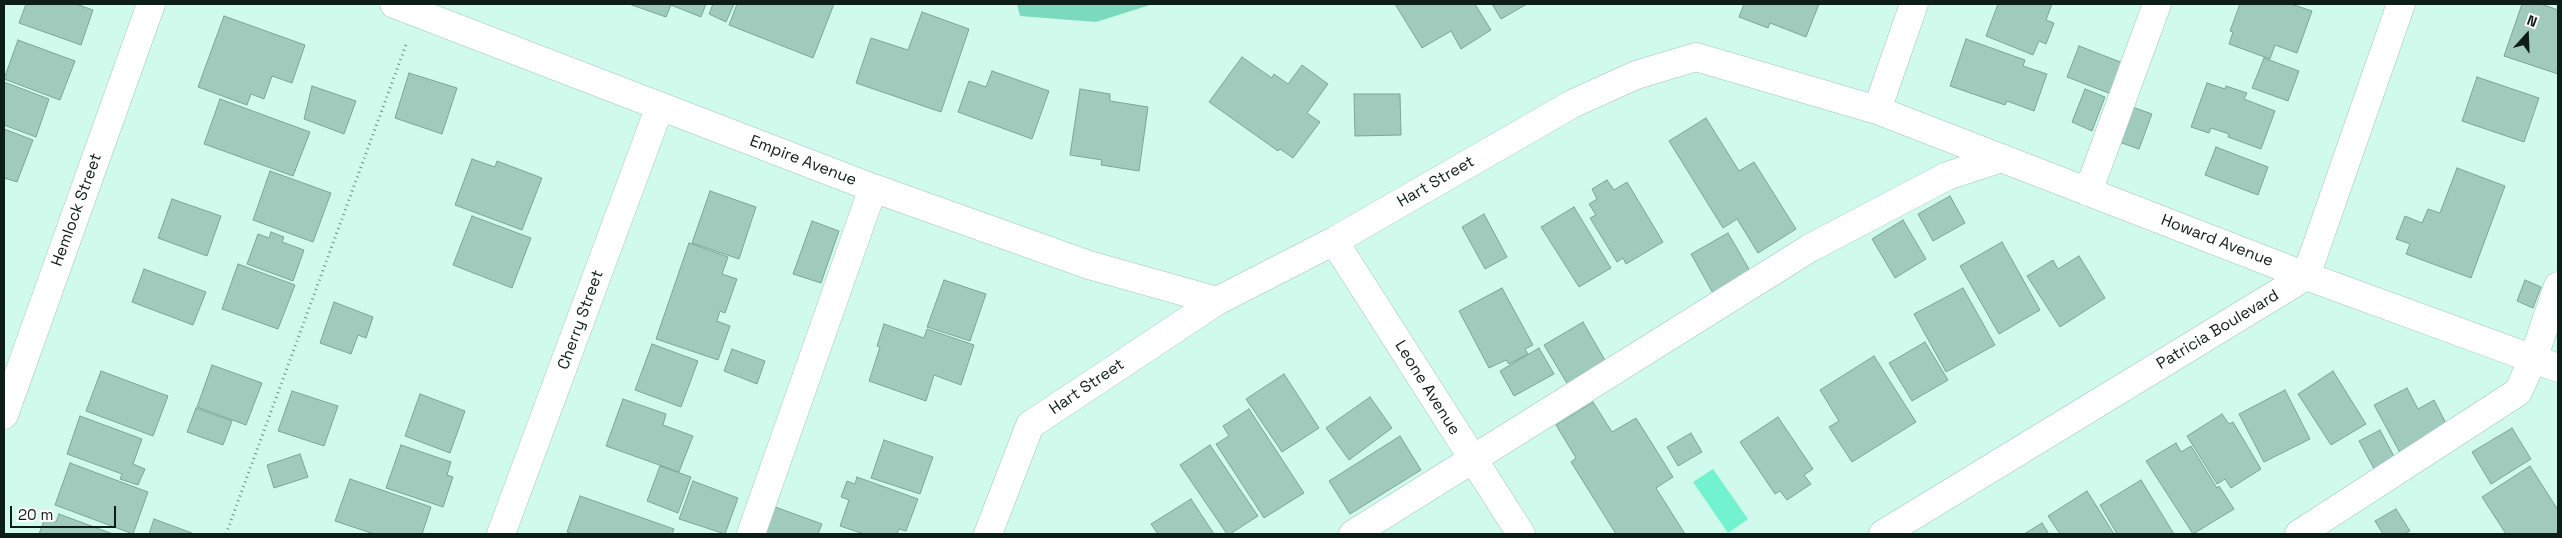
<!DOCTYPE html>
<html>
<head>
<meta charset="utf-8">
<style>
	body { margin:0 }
	#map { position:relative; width:2562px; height:538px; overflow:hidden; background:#d0fbec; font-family:"Space Grotesk",sans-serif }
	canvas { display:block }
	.frame { position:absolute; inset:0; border:5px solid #0d1d18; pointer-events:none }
	.north { position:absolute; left:2502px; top:10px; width:50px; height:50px; -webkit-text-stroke:4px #fdfdfd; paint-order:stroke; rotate:20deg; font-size:14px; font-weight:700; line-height:20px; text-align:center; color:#0d1d18 }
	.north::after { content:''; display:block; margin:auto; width:18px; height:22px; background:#0d1d18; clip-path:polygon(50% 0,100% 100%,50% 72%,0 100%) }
	.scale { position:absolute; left:10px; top:506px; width:106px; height:22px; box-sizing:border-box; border:2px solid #0d1d18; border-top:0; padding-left:6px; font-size:15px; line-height:18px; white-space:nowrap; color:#0d1d18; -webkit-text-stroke:4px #fdfdfd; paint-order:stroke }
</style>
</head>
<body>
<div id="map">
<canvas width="2562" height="538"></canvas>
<div class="frame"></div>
<div class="north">N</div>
<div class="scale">20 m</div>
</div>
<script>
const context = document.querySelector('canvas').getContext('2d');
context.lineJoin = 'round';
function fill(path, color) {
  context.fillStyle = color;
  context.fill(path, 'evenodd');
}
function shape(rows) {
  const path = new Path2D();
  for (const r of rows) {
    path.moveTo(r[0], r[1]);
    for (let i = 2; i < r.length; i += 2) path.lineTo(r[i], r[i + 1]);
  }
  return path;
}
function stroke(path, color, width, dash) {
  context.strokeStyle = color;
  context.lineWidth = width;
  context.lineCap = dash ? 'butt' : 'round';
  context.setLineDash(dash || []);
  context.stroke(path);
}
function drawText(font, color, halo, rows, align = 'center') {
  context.font = font + ' "Space Grotesk",sans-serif';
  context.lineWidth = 4;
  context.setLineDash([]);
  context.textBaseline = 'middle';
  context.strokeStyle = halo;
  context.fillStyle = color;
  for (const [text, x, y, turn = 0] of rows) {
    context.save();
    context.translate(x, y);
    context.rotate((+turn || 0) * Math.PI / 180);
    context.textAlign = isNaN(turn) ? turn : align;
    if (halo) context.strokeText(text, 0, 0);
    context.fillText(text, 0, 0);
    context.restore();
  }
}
const green = shape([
	[1017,4,1153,4,1096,22,1020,16]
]);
const water = shape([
	[1713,469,1748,519,1728,533,1693,482]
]);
const building = shape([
	[26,4,76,4,93,10,81,45,19,23,26,4],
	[629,4,706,4,701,17,671,5,666,17,629,4],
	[713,4,734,4,726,22,709,14,713,4],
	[737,4,834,4,813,58,729,25,737,4],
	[1395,4,1475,4,1491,30,1461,49,1451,31,1422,48,1395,4],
	[1492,4,1527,4,1501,19,1492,4],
	[1744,4,1819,4,1806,37,1770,23,1768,28,1739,17,1744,4],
	[1998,4,2052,4,2046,20,2054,23,2046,44,2039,41,2033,55,1986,36,1998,4],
	[2240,4,2291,4,2312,11,2297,53,2275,45,2270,59,2229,44,2233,32,2230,31,2240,4],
	[2522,4,2541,4,2558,10,2558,74,2504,56,2522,4],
	[922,12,969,29,941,112,856,83,871,38,908,50,922,12],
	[224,16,305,45,292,83,272,76,264,99,251,94,247,105,198,87,224,16],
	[1966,39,2025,60,2023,66,2047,74,2034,111,2007,101,2005,105,1950,86,1966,39],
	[18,40,75,61,60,100,4,79,18,40],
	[2079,46,2123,63,2111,94,2067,77,2079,46],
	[1242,57,1272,78,1274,74,1288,84,1302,65,1328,84,1307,113,1320,122,1293,158,1280,149,1278,151,1209,102,1242,57],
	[2264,58,2299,71,2288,101,2252,88,2264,58],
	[992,71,1049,91,1032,139,958,112,969,81,986,87,992,71],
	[409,73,457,88,442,134,395,118,409,73],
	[2477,77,2539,98,2524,142,2462,121,2477,77],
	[4,82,49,99,36,137,4,125,4,82],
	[2207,83,2225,89,2226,86,2247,93,2244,99,2275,111,2261,149,2228,137,2229,134,2211,128,2209,133,2191,127,2207,83],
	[312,86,356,101,344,134,304,119,312,86],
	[1080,89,1110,94,1110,101,1148,107,1139,171,1101,165,1102,160,1070,155,1080,89],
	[2085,89,2105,97,2092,131,2072,122,2085,89],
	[1354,94,1400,94,1401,135,1355,136,1354,94],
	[220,99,310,132,293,176,204,144,220,99],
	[2132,107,2152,114,2139,149,2119,142,2132,107],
	[1706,118,1739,171,1754,162,1796,229,1758,253,1737,219,1723,228,1669,141,1706,118],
	[4,129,33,140,17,182,4,178,4,129],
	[2216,147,2268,167,2258,195,2205,175,2216,147],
	[472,159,495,167,497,161,542,178,522,230,455,205,472,159],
	[2457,168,2505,186,2471,278,2406,254,2410,244,2396,239,2405,216,2422,223,2428,209,2440,213,2457,168],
	[270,171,331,193,313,242,253,220,270,171],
	[1607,180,1614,190,1627,182,1663,242,1626,264,1623,258,1617,262,1590,218,1596,215,1589,204,1597,199,1592,189,1607,180],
	[710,191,756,207,739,259,692,243,710,191],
	[1950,196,1965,223,1933,241,1918,214,1950,196],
	[172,199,221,216,207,256,158,238,172,199],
	[1574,207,1611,268,1579,287,1541,227,1574,207],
	[1484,214,1507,257,1485,269,1462,227,1484,214],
	[472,216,531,238,512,288,453,265,472,216],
	[1903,220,1926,259,1895,278,1872,239,1903,220],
	[812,221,839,231,821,283,793,274,812,221],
	[271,232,284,237,282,242,304,250,293,281,247,264,258,234,269,238,271,232],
	[1728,233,1753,276,1715,297,1691,254,1728,233],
	[2002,242,2040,310,1999,334,1960,266,2002,242],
	[689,243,728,257,722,274,737,279,725,313,720,311,717,321,730,326,718,360,656,339,689,243],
	[2079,256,2105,298,2060,327,2027,276,2053,260,2058,269,2079,256],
	[238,264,295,285,278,329,222,309,238,264],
	[144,269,206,292,193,325,132,302,144,269],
	[944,280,986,294,970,341,927,327,944,280],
	[2525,280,2541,287,2533,308,2517,301,2525,280],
	[1502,288,1533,345,1525,349,1528,354,1509,364,1506,360,1489,368,1459,311,1502,288],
	[1963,288,1995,345,1946,372,1914,314,1963,288],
	[334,302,373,317,366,338,358,335,351,354,320,343,334,302],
	[1583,322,1606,362,1568,385,1544,345,1583,322],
	[884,324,924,338,927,329,974,345,961,385,934,375,926,401,869,381,880,347,877,346,884,324],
	[1925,342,1948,380,1912,401,1889,363,1925,342],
	[652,344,698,361,681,407,635,390,652,344],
	[1539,348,1554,374,1514,396,1500,371,1539,348],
	[732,349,765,361,757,384,724,371,732,349],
	[1874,356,1916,422,1852,462,1829,427,1839,421,1820,390,1874,356],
	[212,365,262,383,246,425,197,407,212,365],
	[101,371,168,396,153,436,86,411,101,371],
	[2333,371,2366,424,2331,445,2298,394,2333,371],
	[1284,374,1319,428,1282,452,1246,399,1284,374],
	[2407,388,2418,409,2434,400,2452,435,2404,460,2374,405,2407,388],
	[2285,390,2310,439,2264,462,2239,414,2285,390],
	[292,391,338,406,324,446,278,431,292,391],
	[420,394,465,411,450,453,405,436,420,394],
	[1370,397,1392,428,1349,460,1326,428,1370,397],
	[623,399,666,414,663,425,693,436,679,472,606,446,623,399],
	[1593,402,1612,432,1636,418,1673,477,1656,488,1685,534,1616,534,1571,462,1576,458,1556,425,1593,402],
	[196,408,232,421,223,445,187,432,196,408],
	[1249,409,1304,493,1264,518,1216,444,1229,436,1223,426,1249,409],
	[2222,414,2229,424,2233,422,2261,469,2231,488,2225,479,2217,484,2187,436,2222,414],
	[80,416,142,439,133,464,145,469,138,485,120,479,122,474,67,454,80,416],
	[1778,417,1813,469,1804,475,1811,484,1787,500,1780,491,1775,494,1740,442,1778,417],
	[2512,428,2531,459,2491,484,2472,452,2512,428],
	[2380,430,2398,464,2378,476,2359,441,2380,430],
	[1691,433,1702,452,1678,466,1667,447,1691,433],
	[1400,436,1421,470,1350,514,1329,481,1400,436],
	[884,440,933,457,920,494,871,478,884,440],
	[2176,443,2181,452,2191,446,2217,488,2219,486,2234,509,2193,534,2146,461,2176,443],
	[401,445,451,462,447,475,453,477,443,507,386,488,401,445],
	[1210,445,1258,516,1230,534,1227,534,1180,465,1210,445],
	[300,454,308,477,274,488,267,465,300,454],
	[70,463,148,492,133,534,55,505,70,463],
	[660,466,691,477,678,513,647,501,660,466],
	[2530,466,2558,510,2558,534,2506,534,2482,497,2530,466],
	[857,477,918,499,906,531,899,529,897,534,864,534,840,526,849,500,841,497,847,481,855,484,857,477],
	[350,479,431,507,422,534,374,534,335,521,350,479],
	[2141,480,2174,534,2117,534,2100,505,2141,480],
	[693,481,738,498,725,534,679,519,693,481],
	[2087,491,2114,534,2060,534,2048,516,2087,491],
	[580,496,674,529,672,534,573,534,567,532,580,496],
	[1191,499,1214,534,1158,534,1151,524,1191,499],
	[767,504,822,524,818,534,756,534,767,504],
	[2396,509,2410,531,2404,534,2383,534,2375,521,2396,509],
	[59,514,113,534,39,534,45,518,56,522,59,514],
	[154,519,192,533,192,534,149,534,154,519],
	[2042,523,2049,534,2024,534,2042,523]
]);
const path = shape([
	[226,534,407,42]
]);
const minor = shape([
	[394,4,873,188,1089,265,1217,301],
	[1877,110,1914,4],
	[2088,192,2157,4],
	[1334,241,1521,534],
	[4,415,151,4],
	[501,534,660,106],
	[751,534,873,188],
	[988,534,1030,425,1217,301,1334,241,1572,104,1636,75,1696,57,1877,110,2306,276,2558,368],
	[1353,534,1810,248,1947,176,2002,158],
	[1883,534,2306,276,2401,4],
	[2299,534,2518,392,2533,359,2558,286]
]);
const streetNames = [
	["Empire Avenue",803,161,21],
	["Hart Street",1436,182,-30],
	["Hemlock Street",77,210,-70],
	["Howard Avenue",2217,241,21],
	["Cherry Street",581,320,-70],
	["Patricia Boulevard",2218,330,-31],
	["Hart Street",1087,387,-34],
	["Leone Avenue",1427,388,58]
];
fill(green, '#7bd9bd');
fill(water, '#72f2ce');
fill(building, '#a0cabb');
stroke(building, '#7da597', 1);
stroke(minor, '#9ec7b9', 29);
stroke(path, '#6f8d83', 3, [1, 4]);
stroke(minor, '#fff', 28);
drawText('16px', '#0d1d18', '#fdfdfd', streetNames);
</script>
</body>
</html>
